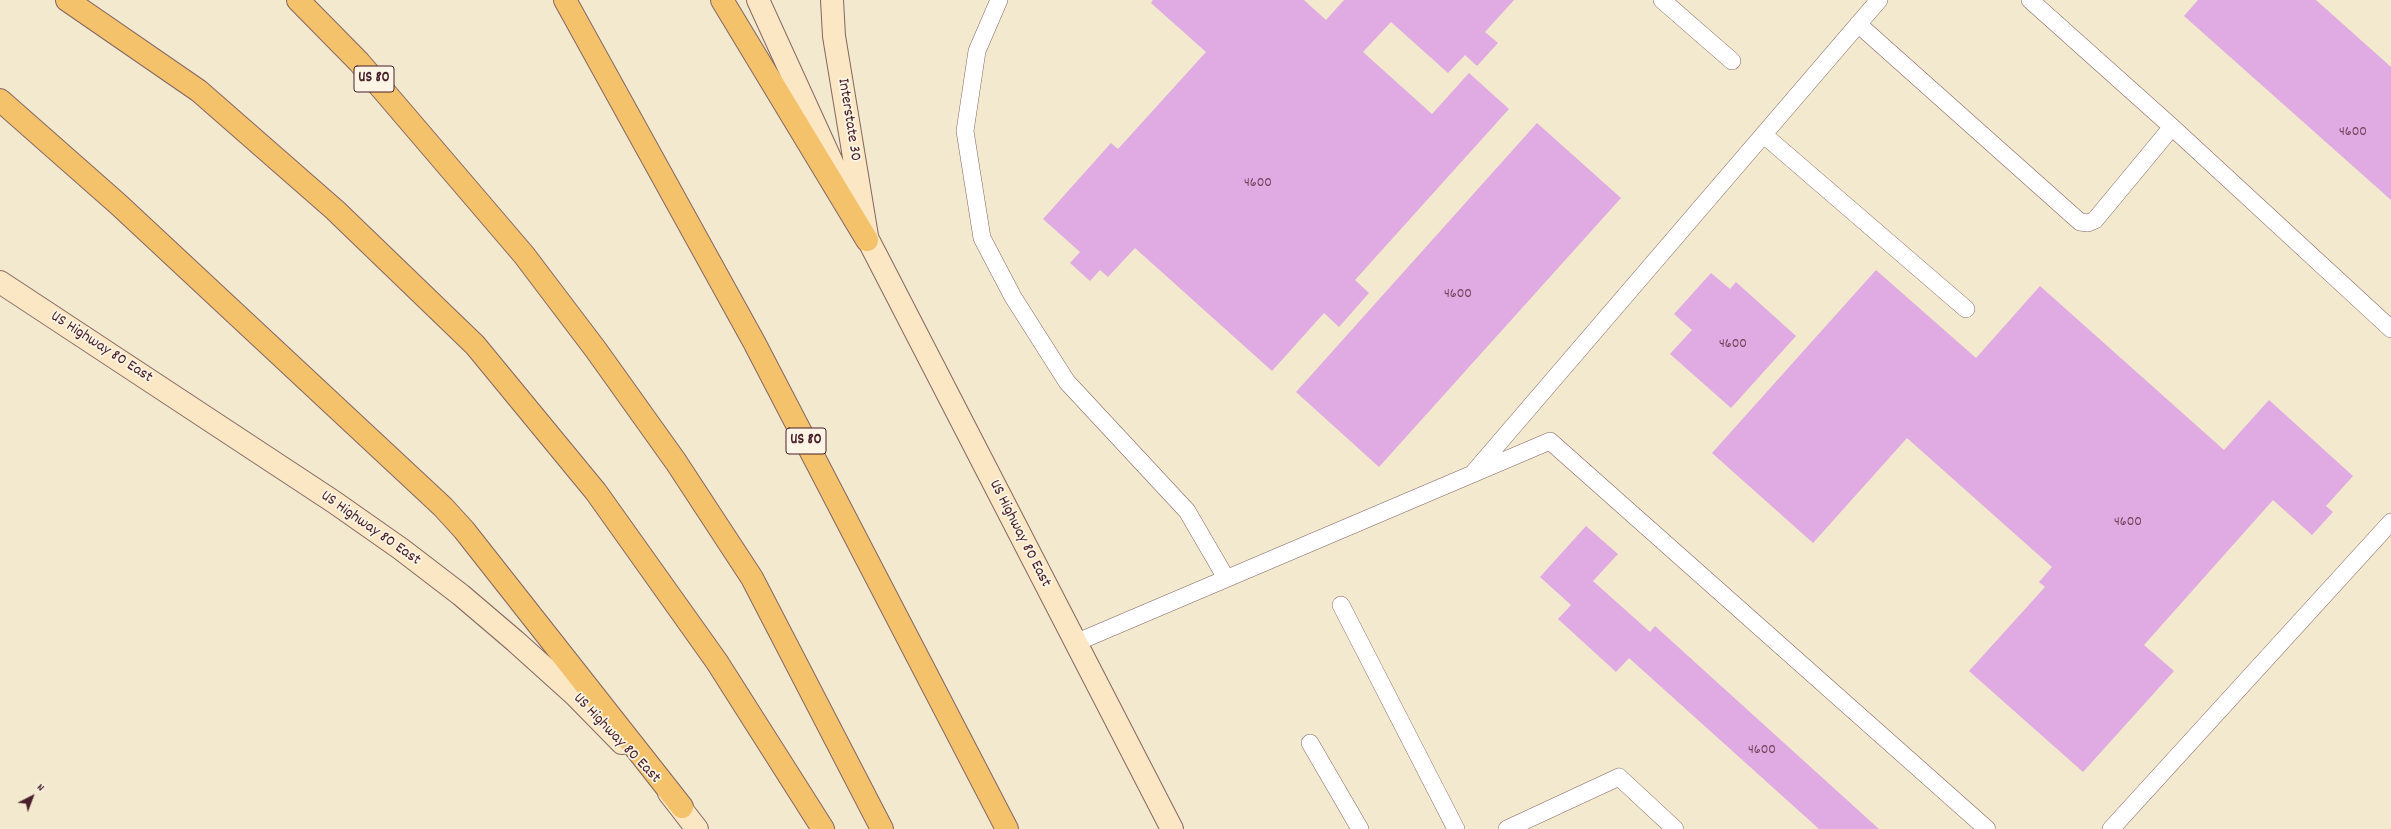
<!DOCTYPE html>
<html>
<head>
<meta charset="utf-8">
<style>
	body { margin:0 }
	#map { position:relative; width:2391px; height:829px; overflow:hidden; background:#f2e9ce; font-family:Dekko,sans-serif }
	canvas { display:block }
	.north { position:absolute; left:12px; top:777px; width:40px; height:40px; -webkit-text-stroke:3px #fcf5e5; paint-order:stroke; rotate:42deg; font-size:11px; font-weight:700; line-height:16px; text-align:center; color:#4a1f2b }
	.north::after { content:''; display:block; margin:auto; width:14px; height:18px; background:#4a1f2b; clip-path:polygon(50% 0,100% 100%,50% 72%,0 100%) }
</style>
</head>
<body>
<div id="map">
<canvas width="2391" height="829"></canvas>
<div class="north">N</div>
</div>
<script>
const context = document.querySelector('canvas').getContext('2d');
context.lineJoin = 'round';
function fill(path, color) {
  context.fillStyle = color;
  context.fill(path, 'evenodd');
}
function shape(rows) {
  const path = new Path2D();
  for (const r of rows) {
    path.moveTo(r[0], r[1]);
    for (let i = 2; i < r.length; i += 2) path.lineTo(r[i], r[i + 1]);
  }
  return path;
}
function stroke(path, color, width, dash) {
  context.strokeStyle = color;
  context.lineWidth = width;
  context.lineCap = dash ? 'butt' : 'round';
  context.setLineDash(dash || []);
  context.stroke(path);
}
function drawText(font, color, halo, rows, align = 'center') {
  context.font = font + ' Dekko,sans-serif';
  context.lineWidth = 3.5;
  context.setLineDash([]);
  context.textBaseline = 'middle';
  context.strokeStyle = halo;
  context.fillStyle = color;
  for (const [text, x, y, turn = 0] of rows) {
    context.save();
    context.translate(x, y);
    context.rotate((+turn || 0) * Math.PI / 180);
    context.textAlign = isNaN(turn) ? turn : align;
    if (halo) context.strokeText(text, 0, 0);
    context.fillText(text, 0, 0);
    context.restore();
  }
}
const building = shape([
	[1153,0,1304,0,1326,20,1344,0,1514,0,1485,32,1498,43,1477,66,1465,55,1448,73,1391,22,1363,52,1432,114,1469,73,1509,109,1355,280,1369,293,1339,327,1324,313,1272,371,1135,248,1108,277,1100,270,1090,281,1070,263,1080,252,1043,219,1111,143,1118,149,1206,52,1151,3],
	[2198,0,2316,0,2391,67,2391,200,2184,16],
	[1537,123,1621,198,1379,467,1296,392],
	[1876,270,1976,358,2040,286,2224,450,2269,400,2353,476,2326,506,2333,512,2312,535,2273,500,2144,645,2174,671,2083,772,1969,671,2045,587,2039,582,2052,567,1907,438,1813,543,1712,453],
	[1711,273,1730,289,1736,282,1796,336,1731,408,1670,354,1692,330,1674,314],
	[1586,526,1618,554,1593,581,1650,632,1655,626,1879,829,1819,829,1629,658,1616,672,1558,619,1571,605,1540,577]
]);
const lane = shape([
	[999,0,977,51,965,131,982,238,1013,297,1067,382,1187,511,1226,578],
	[1662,0,1732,61],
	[2030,0,2172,127,2391,329],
	[1858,24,2080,222,2088,223,2095,220,2172,127],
	[1764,135,1966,309],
	[1474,472,1879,0],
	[1341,605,1456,829],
	[1075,643,1550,441,1987,829],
	[1310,743,1360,829],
	[1507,829,1619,777,1675,829],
	[2111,829,2391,522]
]);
const secondary = shape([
	[758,0,841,182],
	[832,0,834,36,867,236],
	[859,222,1172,829],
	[0,282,334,502,401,549,461,595,515,641,575,695,622,743],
	[669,793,697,829]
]);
const highway = shape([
	[67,0,199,91,335,210,475,345,596,492,717,662,823,829],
	[298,0,359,62,524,255,596,350,676,462,752,578,882,829],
	[565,0,754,342,1007,829],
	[722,0,867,240],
	[0,100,118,204,443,507,464,530,682,807]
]);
const numberNames = [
	["4600",2353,133],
	["4600",1258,184],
	["4600",1458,295],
	["4600",1733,345],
	["4600",2128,523],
	["4600",1762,751]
];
const shields = [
	[374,79,40],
	[806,441,40]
];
const shieldNames = [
	["US 80",374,79],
	["US 80",806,441]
];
const streetNames = [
	["Interstate 30",848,120,81],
	["US Highway 80 East",101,348,33],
	["US Highway 80 East",370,529,35],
	["US Highway 80 East",1019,534,63],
	["US Highway 80 East",616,739,46]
];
fill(building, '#e0abe2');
stroke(lane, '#856664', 18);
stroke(secondary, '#856664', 24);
stroke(highway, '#856664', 24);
stroke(lane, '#fff', 17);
stroke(secondary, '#fbe7c3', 22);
stroke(highway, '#f4c26a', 22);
drawText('14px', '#704259', null, numberNames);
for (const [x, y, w] of shields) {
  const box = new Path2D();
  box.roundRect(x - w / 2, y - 13, w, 26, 3);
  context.fillStyle = '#fcf5e5';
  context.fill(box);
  stroke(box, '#4a1f2b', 1);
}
drawText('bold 15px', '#4a1f2b', null, shieldNames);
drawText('16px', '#4a1f2b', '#fcf5e5', streetNames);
</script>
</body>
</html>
